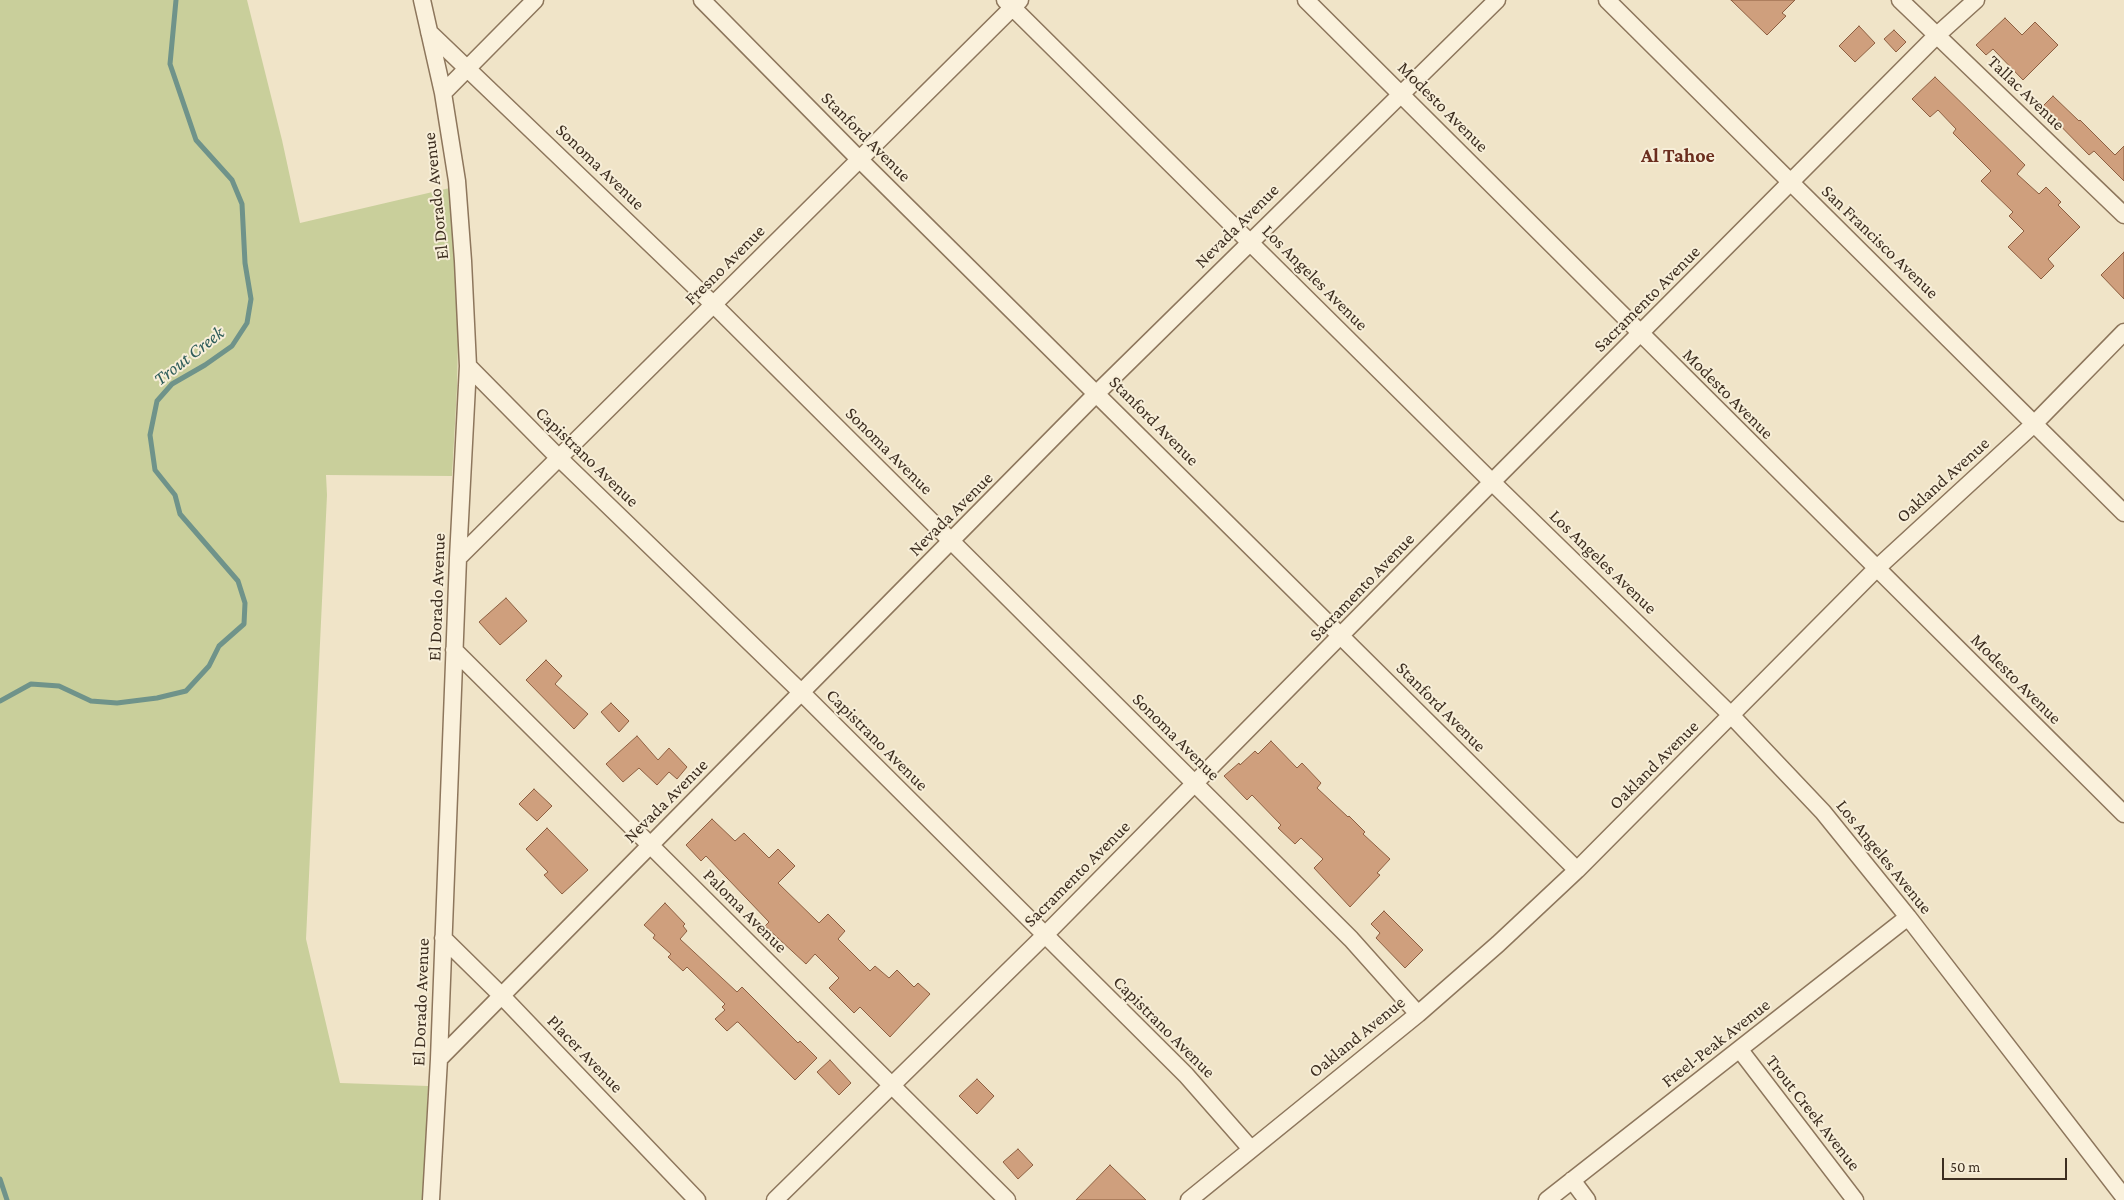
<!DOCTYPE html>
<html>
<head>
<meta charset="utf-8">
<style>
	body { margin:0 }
	#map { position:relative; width:2124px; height:1200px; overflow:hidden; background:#f0e4c8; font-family:"Crimson Pro",serif }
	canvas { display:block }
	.scale { position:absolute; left:1942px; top:1158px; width:125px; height:22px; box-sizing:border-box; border:2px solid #3d2e20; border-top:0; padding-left:6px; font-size:15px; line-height:18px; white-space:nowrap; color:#3d2e20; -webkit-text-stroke:4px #f7eed8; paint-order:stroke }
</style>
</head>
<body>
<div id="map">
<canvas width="2124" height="1200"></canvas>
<div class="scale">50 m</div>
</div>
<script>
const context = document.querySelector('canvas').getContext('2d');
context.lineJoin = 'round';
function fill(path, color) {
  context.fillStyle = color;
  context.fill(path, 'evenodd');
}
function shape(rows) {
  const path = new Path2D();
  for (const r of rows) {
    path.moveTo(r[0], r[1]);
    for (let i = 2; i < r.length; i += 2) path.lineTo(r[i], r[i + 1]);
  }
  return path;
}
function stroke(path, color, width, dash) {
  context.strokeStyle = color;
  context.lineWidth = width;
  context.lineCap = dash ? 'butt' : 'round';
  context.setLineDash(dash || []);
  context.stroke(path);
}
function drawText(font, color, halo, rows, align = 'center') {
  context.font = font + ' "Crimson Pro",serif';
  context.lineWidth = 4;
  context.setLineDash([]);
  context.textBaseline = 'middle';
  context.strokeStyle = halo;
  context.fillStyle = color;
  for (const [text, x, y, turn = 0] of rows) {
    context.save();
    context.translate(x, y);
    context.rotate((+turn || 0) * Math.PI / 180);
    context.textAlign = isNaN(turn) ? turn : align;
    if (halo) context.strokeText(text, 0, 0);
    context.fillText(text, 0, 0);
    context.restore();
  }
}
const green = shape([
	[0,0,247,0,282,140,300,223,454,187,459,293,457,388,452,476,326,475,327,495,306,939,340,1083,428,1086,423,1200,0,1200]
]);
const stream = shape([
	[0,701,31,684,59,686,91,701,117,703,157,698,186,691,209,666,219,646,244,624,245,603,238,581,180,514,175,495,155,470,150,435,157,401,172,384,205,365,232,346,247,323,251,299,245,263,242,204,232,180,196,140,170,64,176,0],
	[0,1179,7,1200]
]);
const building = shape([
	[1731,0,1795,0,1782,13,1786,16,1767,35,1731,0],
	[2005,18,2022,35,2035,22,2058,45,2023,80,1993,49,1986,55,1976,45,2005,18],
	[1859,26,1875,43,1855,62,1839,46,1859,26],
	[1894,30,1906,42,1896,52,1884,39,1894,30],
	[1935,77,2025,165,2017,174,2039,194,2046,187,2061,202,2058,205,2080,227,2048,259,2054,266,2041,279,2008,247,2024,231,2009,216,2013,212,1981,181,1991,171,1953,133,1956,129,1938,110,1930,117,1912,99,1935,77],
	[2053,96,2079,121,2080,120,2115,155,2124,146,2124,181,2094,151,2089,155,2042,107,2053,96],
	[2124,252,2124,299,2101,275,2124,252],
	[506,598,527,621,500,645,479,622,506,598],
	[546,660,562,676,555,684,588,714,574,729,526,680,546,660],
	[611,703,629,721,619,732,601,712,611,703],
	[637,736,658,760,669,748,687,767,677,779,669,772,657,785,639,768,623,782,606,764,637,736],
	[1271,741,1297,768,1302,763,1321,783,1317,788,1348,817,1349,816,1365,832,1363,834,1390,859,1377,873,1380,875,1350,907,1314,868,1323,859,1301,838,1295,844,1278,828,1281,825,1252,795,1247,800,1224,776,1239,763,1240,765,1255,751,1258,754,1271,741],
	[534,789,552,806,537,821,519,804,534,789],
	[712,819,735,841,744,833,769,858,778,849,795,866,778,883,819,923,828,914,845,931,838,939,870,971,875,966,889,978,897,970,914,987,918,983,930,994,890,1037,860,1007,854,1013,829,988,839,978,815,954,806,964,765,926,769,922,706,856,701,861,686,845,712,819],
	[547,828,588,870,562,894,544,875,548,872,526,849,547,828],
	[665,903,685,924,683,926,687,931,680,939,737,992,742,987,798,1043,800,1041,817,1058,795,1080,738,1022,737,1022,727,1031,715,1019,725,1010,722,1007,725,1004,687,967,683,971,668,957,671,954,653,938,655,935,644,925,665,903],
	[1384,911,1423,950,1405,968,1376,938,1380,933,1371,924,1384,911],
	[830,1060,851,1083,839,1095,817,1072,830,1060],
	[977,1079,994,1096,977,1114,959,1096,977,1079],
	[1018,1149,1033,1165,1018,1179,1003,1162,1018,1149],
	[1110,1165,1146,1200,1076,1200,1110,1165]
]);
const minor = shape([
	[422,0,443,93,457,181,463,261,468,366,458,558,439,1059,431,1200],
	[702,0,859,159,1577,870],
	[1005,0,1492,482,1731,715,1823,812,1908,917,2124,1197],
	[1306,0,2124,814],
	[1607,0,2124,513],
	[1900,0,2124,215],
	[429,32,713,304,1351,939,1418,1014],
	[443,93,535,0],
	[468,366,558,457,801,692,1186,1075,1251,1149],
	[458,558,1020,0],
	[454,650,1007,1200],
	[443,938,501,995,697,1200],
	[1740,1050,1855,1200],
	[439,1059,1097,393,1497,0],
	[1572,1180,1587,1200],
	[775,1200,1044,936,1492,482,1936,36,1976,0],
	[1189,1200,1418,1014,1498,944,1577,870,1876,569,2035,423,2124,332],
	[1547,1200,1908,917]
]);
const streetNames = [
	["Tallac Avenue",2026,93,44],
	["Modesto Avenue",1443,107,45],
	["Stanford Avenue",866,137,45],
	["Sonoma Avenue",600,167,44],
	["El Dorado Avenue",436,196,-96],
	["Nevada Avenue",1237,226,-45],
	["San Francisco Avenue",1880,242,44],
	["Fresno Avenue",725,265,-45],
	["Los Angeles Avenue",1315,278,45],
	["Sacramento Avenue",1647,299,-45],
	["Modesto Avenue",1728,394,45],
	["Stanford Avenue",1154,421,45],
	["Sonoma Avenue",889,451,45],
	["Capistrano Avenue",587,457,44],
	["Oakland Avenue",1943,480,-42],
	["Nevada Avenue",951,514,-45],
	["Los Angeles Avenue",1603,562,44],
	["Sacramento Avenue",1362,587,-46],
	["El Dorado Avenue",437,597,-88],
	["Modesto Avenue",2016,679,45],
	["Stanford Avenue",1441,707,45],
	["Sonoma Avenue",1176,737,45],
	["Capistrano Avenue",877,740,45],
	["Oakland Avenue",1654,765,-45],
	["Nevada Avenue",666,801,-45],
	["Los Angeles Avenue",1884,857,51],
	["Sacramento Avenue",1077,874,-45],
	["Paloma Avenue",745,911,45],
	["El Dorado Avenue",421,1002,-88],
	["Capistrano Avenue",1164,1027,45],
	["Oakland Avenue",1357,1037,-39],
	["Freel-Peak Avenue",1716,1043,-38],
	["Placer Avenue",585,1054,46],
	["Trout Creek Avenue",1813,1113,52]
];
const waterNames = [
	["Trout Creek",189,356,-38]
];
const quarterNames = [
	["Al Tahoe",1678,156]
];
fill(green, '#c9cf9b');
stroke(stream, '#6f938a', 5);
fill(building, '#cf9f7d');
stroke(building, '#8d5f41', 1);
stroke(minor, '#8d765c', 19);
stroke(minor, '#faf1dc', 16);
drawText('18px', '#3d2e20', '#f7eed8', streetNames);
drawText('italic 19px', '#2f5d5a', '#f7eed8', waterNames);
drawText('bold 20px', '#6b2e1e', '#f7eed8', quarterNames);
</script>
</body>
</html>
